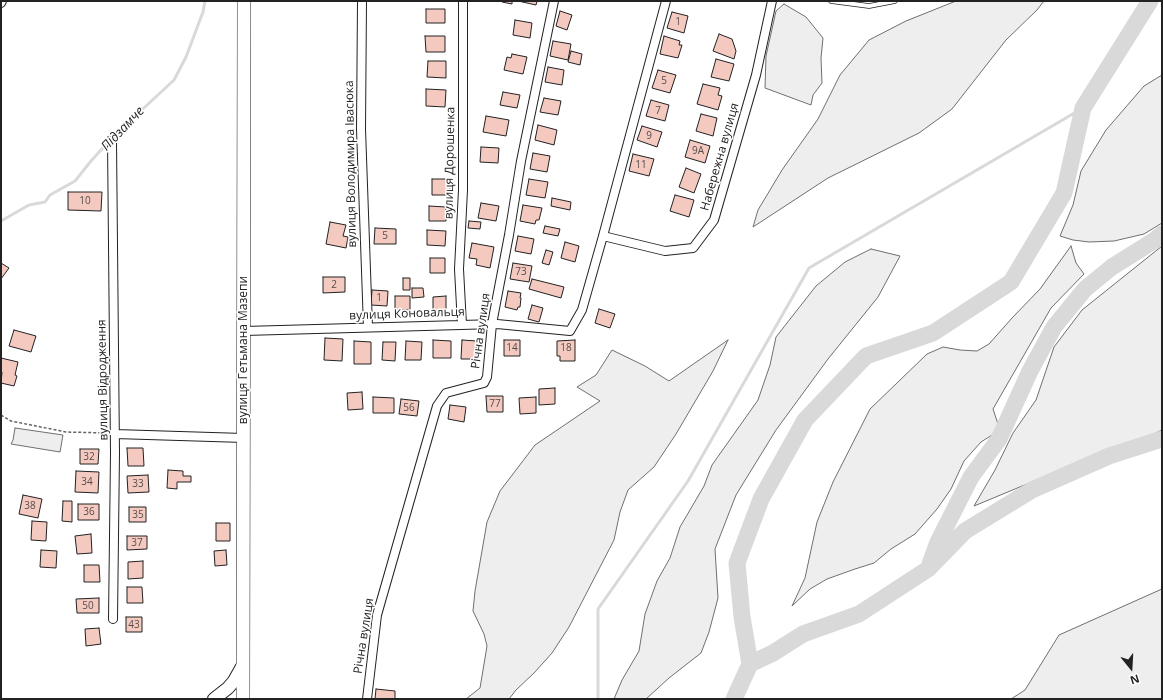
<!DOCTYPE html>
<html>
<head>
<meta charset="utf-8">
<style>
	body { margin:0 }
	#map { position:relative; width:1163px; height:700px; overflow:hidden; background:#fff; font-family:"Open Sans",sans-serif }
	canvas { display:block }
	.frame { position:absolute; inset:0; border:2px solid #222; pointer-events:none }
	.north { position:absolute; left:1111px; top:648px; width:40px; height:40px; -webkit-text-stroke:3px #fff; paint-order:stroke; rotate:162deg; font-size:11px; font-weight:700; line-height:16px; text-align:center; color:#222 }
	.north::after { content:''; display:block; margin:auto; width:14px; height:18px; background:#222; clip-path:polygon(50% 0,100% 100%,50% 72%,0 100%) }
</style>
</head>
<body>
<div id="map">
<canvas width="1163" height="700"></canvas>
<div class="frame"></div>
<div class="north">N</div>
</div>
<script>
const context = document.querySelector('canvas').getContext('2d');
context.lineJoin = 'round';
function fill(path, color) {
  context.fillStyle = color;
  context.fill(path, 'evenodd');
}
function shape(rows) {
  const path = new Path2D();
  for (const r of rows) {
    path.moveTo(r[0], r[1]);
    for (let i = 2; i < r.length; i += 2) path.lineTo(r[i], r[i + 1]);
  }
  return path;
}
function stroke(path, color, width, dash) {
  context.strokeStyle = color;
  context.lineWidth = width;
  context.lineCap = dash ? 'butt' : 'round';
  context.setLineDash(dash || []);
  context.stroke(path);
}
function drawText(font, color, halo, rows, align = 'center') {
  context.font = font + ' "Open Sans",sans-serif';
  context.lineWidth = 3;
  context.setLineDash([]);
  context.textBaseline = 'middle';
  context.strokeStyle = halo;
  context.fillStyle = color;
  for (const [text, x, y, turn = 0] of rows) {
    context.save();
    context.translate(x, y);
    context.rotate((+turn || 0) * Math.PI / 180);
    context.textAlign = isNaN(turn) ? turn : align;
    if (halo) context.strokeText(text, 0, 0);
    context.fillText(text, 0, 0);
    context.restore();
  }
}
const green = shape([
	[956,1,1044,1,1037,10,1006,40,952,109,919,133,828,178,753,227,758,210,782,170,818,119,840,75,869,40,906,21,956,1],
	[784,4,806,17,823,38,821,58,822,83,813,95,811,105,765,88,766,56,776,11,784,4],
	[1162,75,1162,223,1144,234,1114,241,1089,242,1073,240,1060,236,1073,205,1081,171,1106,130,1144,86,1162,75],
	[1071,246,1076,263,1084,274,1051,308,993,409,1000,430,981,442,964,461,951,489,937,509,915,534,891,549,874,563,855,569,827,579,810,589,792,606,805,578,817,522,833,482,870,409,927,354,943,347,960,350,977,351,989,344,1012,318,1040,289,1071,246],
	[1162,246,1162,430,1124,448,1080,462,974,506,995,470,1013,433,1036,400,1054,347,1082,310,1162,246],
	[871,249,900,256,878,297,828,359,776,430,736,495,715,549,718,598,709,632,701,653,669,678,646,699,614,699,622,680,639,651,645,614,657,581,670,558,680,527,704,486,712,465,758,400,770,365,776,337,816,286,845,262,871,249],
	[728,340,713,371,676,434,654,467,628,490,620,512,614,540,569,627,552,653,534,673,516,690,509,699,466,699,480,688,487,646,484,634,473,611,475,591,487,522,500,491,535,445,600,401,577,387,596,375,612,350,645,366,669,381,728,340],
	[15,428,63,435,60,452,11,444,13,440,15,428],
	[1162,589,1162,699,1011,699,1025,690,1059,635,1162,589]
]);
const stream = shape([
	[1,221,29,205,45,202,50,195,75,181,91,161,119,130,146,106,174,80,186,57,203,12,205,1],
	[598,699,598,609,688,481,809,268,1083,108]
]);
const river = shape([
	[930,564,938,542,971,477,999,439,1030,371,1054,327,1085,289,1112,267,1155,240,1162,234],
	[750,664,773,653,803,634,859,614,928,569,965,531,1032,490,1109,456,1162,439],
	[734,699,750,664,742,617,737,563,761,499,805,420,866,356,933,333,1011,282,1064,193,1083,108,1150,1]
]);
const building = shape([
	[503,1,512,1,512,4,502,2,503,1],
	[518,1,537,1,536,5,518,1],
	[426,9,445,9,445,23,426,23,426,9],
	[560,11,572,15,567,30,556,26,560,11],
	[672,12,688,16,684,33,667,28,672,12],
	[515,20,532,23,530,38,513,35,515,20],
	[719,34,732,39,736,51,734,59,713,51,719,34],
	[425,36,445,36,445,52,426,52,425,36],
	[664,36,680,41,679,45,682,45,678,58,660,54,664,36],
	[553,41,571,44,568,60,550,56,553,41],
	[571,51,582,54,580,65,568,62,571,51],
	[512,54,527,57,523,74,504,70,507,57,511,58,512,54],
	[716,59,734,64,729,81,711,77,716,59],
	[428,61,446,61,446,78,427,77,428,61],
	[548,67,564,70,562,85,545,82,548,67],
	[658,70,676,75,670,93,652,88,658,70],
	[703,84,720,88,718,95,722,96,718,110,697,104,703,84],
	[426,89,446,90,445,107,426,106,426,89],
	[503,92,520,95,517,108,500,105,503,92],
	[544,98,561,101,558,115,540,112,544,98],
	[651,100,669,105,665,121,646,116,651,100],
	[701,114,717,118,713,136,696,131,701,114],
	[486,116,509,120,506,136,483,132,486,116],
	[538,125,557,130,554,145,535,140,538,125],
	[642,126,662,132,657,147,637,140,642,126],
	[690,140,710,146,705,163,685,157,690,140],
	[481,147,499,148,498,163,480,162,481,147],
	[533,153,550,156,547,172,530,169,533,153],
	[633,154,654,159,649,176,629,171,633,154],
	[686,168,701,174,694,193,679,187,686,168],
	[432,179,450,179,450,195,432,195,432,179],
	[529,179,548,182,545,198,526,195,529,179],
	[68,192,102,192,101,211,68,210,68,192],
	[675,195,694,200,689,217,670,211,675,195],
	[552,198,571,202,570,210,551,206,552,198],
	[481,203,499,206,496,221,478,218,481,203],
	[523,205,542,208,539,220,536,220,535,224,520,221,523,205],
	[429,206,446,207,446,221,429,221,429,206],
	[469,221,481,222,480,229,468,228,469,221],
	[330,222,346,225,343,236,348,237,346,248,326,244,330,222],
	[545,226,560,229,558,236,543,233,545,226],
	[375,228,396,229,396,244,374,244,375,228],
	[427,230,446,231,445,246,427,245,427,230],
	[518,236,534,239,531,254,515,251,518,236],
	[565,242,579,246,575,262,561,258,565,242],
	[472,243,494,247,490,268,476,265,477,259,469,258,472,243],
	[546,250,553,252,549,265,542,263,546,250],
	[430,258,445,258,445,273,430,273,430,258],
	[1,263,9,268,1,279,1,263],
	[513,263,532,266,529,282,510,279,513,263],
	[323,277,345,277,345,292,323,293,323,277],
	[403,278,410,278,410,290,403,290,403,278],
	[532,279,564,287,561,298,529,289,532,279],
	[412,288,423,288,424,297,412,298,412,288],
	[372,290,388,291,387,306,371,305,372,290],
	[508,291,521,293,520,298,521,298,520,307,518,307,517,310,505,307,508,291],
	[395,296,410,296,410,310,395,310,395,296],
	[446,296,446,311,433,312,433,297,446,296],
	[532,305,543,308,539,322,528,319,532,305],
	[599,309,615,314,610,328,595,323,599,309],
	[14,330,36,336,31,352,9,346,14,330],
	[325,338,343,339,342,361,324,360,325,338],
	[433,340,451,341,451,358,433,358,433,340],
	[462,340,477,341,476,359,461,359,462,340],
	[504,340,520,340,520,356,504,356,504,340],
	[575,340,575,361,560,361,560,356,557,356,557,341,575,340],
	[354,341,371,342,371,364,354,364,354,341],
	[406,341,422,342,421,360,405,360,406,341],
	[383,342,396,342,395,361,382,360,383,342],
	[1,358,18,362,15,375,17,376,14,386,1,383,2,372,1,371,1,358],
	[555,388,555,404,539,405,539,389,555,388],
	[362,392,363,409,348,410,347,393,362,392],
	[486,396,503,396,503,412,487,412,486,396],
	[373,397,394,398,394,413,373,413,373,397],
	[536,397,536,413,520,414,519,398,536,397],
	[401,399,419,401,417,416,399,414,401,399],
	[450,405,466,407,464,422,448,419,450,405],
	[127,448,143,448,144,466,128,466,127,448],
	[80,449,99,449,98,464,80,464,80,449],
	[168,470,183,471,183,476,191,476,191,482,177,482,177,489,167,488,168,470],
	[76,471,99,472,98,493,75,492,76,471],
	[148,475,149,492,128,493,127,476,148,475],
	[23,495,42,499,38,518,19,514,23,495],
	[63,501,72,501,72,522,62,521,63,501],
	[78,504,99,504,99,520,78,520,78,504],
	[129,507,146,507,146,522,129,522,129,507],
	[32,521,47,522,46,541,31,540,32,521],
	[216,523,230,523,230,541,216,541,216,523],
	[91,534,92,553,77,554,75,536,91,534],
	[127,536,147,536,147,549,127,550,127,536],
	[41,550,57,551,56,568,40,567,41,550],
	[226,550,227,565,215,566,214,551,226,550],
	[143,561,143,578,128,579,128,562,143,561],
	[84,565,99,565,100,582,84,582,84,565],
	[127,587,142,587,143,603,127,603,127,587],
	[99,598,99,613,77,613,76,599,99,598],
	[126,617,142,617,142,632,126,632,126,617],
	[99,628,101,644,86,646,85,629,99,628],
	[376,689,395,691,395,699,375,699,376,689]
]);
const path = shape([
	[1,415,11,421,66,432,107,433]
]);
const lane = shape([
	[831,1,869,6,895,1]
]);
const street = shape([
	[362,1,361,129,368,327],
	[1,3,2,1],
	[112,141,115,453,113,619],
	[603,236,666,1],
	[462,325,459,269,463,190,463,1],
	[244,331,497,324,570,331,582,310,603,236,665,251,693,248,714,220,756,75,772,1],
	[115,434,244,438],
	[367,699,377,615,437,406,446,393,484,383,487,377,492,324,509,235,521,161,554,1]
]);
const secondary = shape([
	[214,699,228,688,234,681,243,665]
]);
const primary = shape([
	[243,699,244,1]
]);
const numberNames = [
	["1",678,22],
	["5",664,81],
	["7",658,111],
	["9",649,136],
	["9А",698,151],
	["11",641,165],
	["10",85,201],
	["5",385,236],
	["73",521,272],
	["2",334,285],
	["1",379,298],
	["14",512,348],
	["18",566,348],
	["77",495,404],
	["56",409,408],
	["32",89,457],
	["34",87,482],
	["33",138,484],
	["38",30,506],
	["36",89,512],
	["35",138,515],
	["37",137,543],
	["50",88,606],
	["43",134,625]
];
const streetNames = [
	["Набережна вулиця",720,157,-74],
	["вулиця Дорошенка",450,163,-89],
	["вулиця Володимира Івасюка",351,164,-91],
	["вулиця Коновальця",407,314,-2],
	["Річна вулиця",481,331,-82],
	["вулиця Гетьмана Мазепи",244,350,-90],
	["вулиця Відродження",103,380,-91],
	["Річна вулиця",364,636,-81]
];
const waterNames = [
	["Підзамче",123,129,-46]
];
fill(green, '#eee');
stroke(green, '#6f6f6f', 1);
stroke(stream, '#d9d9d9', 3);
stroke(river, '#d9d9d9', 17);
fill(building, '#f3c9c0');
stroke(building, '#222', 1);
stroke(lane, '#222', 5.5);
stroke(street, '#222', 10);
stroke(secondary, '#222', 14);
stroke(primary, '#222', 14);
stroke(path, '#646464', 1.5, [3, 2]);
stroke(lane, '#fff', 4);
stroke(street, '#fff', 8);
stroke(secondary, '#fff', 12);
stroke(primary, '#fff', 13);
drawText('10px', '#564c4a', null, numberNames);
drawText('12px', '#222', '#fff', streetNames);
drawText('italic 13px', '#222', '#fff', waterNames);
</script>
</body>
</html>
